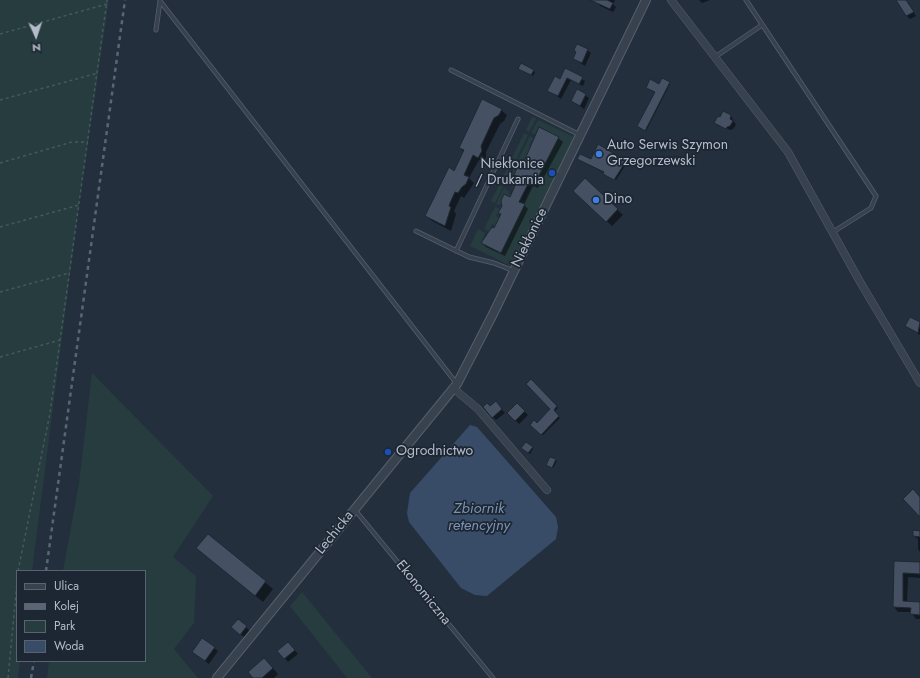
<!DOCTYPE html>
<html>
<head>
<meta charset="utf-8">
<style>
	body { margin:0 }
	#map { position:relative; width:920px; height:678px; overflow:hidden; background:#242f3e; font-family:Jost,sans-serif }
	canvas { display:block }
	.legend { position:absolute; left:16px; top:570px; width:130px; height:92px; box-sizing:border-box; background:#1d2633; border:1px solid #59626f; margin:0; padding:5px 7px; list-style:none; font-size:12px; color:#b4bcc9 }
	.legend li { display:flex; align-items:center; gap:8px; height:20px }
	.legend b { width:20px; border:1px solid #59626f }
	.north { position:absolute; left:16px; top:16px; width:40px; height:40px; -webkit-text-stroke:3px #1d2633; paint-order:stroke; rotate:177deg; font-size:11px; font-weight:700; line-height:16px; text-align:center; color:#b4bcc9 }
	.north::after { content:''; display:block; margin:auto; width:14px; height:18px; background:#b4bcc9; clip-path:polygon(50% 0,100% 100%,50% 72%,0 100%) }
</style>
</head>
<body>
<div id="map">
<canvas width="920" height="678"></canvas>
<ul class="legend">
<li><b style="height:5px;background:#38414e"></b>Ulica</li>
<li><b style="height:5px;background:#5a6575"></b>Kolej</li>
<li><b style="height:11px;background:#263c3f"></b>Park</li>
<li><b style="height:11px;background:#394c67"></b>Woda</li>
</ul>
<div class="north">N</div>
</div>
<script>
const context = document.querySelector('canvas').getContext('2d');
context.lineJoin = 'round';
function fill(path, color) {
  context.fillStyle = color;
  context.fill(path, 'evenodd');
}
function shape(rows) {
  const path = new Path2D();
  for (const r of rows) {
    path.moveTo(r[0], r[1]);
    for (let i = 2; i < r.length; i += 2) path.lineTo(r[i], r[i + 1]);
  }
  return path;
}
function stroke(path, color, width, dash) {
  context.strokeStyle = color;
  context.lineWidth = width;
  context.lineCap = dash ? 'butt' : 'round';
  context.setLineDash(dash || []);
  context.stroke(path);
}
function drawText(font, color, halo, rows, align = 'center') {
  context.font = font + ' Jost,sans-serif';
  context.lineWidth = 3.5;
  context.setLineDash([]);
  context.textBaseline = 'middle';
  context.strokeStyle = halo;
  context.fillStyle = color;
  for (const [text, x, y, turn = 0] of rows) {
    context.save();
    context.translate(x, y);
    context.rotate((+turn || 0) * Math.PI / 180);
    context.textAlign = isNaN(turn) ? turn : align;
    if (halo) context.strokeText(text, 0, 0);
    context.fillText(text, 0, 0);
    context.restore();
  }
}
const green = shape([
	[0,0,109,0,79,205,32,571,17,571,17,661,20,661,18,678,0,678],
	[532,117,536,119,529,132,526,130],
	[538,120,574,137,511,266,470,246,478,229,485,233,481,243,501,253,511,233,492,224,489,231,484,229,495,207,500,209,496,216,515,225,524,204,505,194,500,205,496,204,504,188,509,191,508,193,524,200,530,187,510,177,516,163,519,164,514,175,534,184,526,156,523,162,518,160,530,136,533,138,529,147,549,156,559,137,539,127,535,134,531,133],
	[524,133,528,135,516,160,512,158],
	[511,160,515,162,507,177,504,175],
	[499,185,503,187,495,203,491,201],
	[92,373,213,496,173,557,196,576,194,623,174,649,198,678,47,678,49,661,145,661,145,571,63,571,79,483],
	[302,592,372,678,347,678,290,606]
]);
const water = shape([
	[470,425,477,427,556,517,558,527,556,539,487,596,475,595,461,588,409,522,407,513,410,493]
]);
const shadow = shape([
	[597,0,615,0,613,4,616,7,613,12,600,6,596,2],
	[699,0,710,0,702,3],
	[901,0,908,2,916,16,910,19,907,16,898,2],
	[587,50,591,53,585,66,574,59,577,52],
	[521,70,533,70,535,72,533,76],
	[565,70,585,81,583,86,571,80,561,99,549,90,560,80],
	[669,83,670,84,646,131,639,128,638,126,656,93,648,89],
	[585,95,589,98,584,109,572,101],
	[501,110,507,115,504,121,500,124,486,152,486,157,484,162,479,160,469,178,474,183,464,198,461,196,454,211,456,214,451,231,432,221,426,216,454,172,464,152,460,148],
	[731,116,736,125,733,129,730,130,718,124,718,126,715,123],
	[558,138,563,142,538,188,533,186,524,205,528,209,505,256,486,247,482,243,495,230,519,179,515,175],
	[579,159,625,161,627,163,616,180],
	[585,179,623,215,612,226,575,191],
	[910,319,920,323,920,335,906,326],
	[531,380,558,408,554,412,560,418,543,435,531,425,537,424,551,409],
	[517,404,528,415,519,424,508,413],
	[499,406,505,413,496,420,493,417,490,407],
	[532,447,533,449,530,454,524,449],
	[555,460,557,461,553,468,549,466],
	[920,532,920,552,918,549,918,539,914,536],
	[208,535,273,589,263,602,197,548],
	[895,562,920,563,920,578,908,577,907,602,920,603,920,619,916,619,911,612,898,612,894,607],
	[238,620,250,631,244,637,236,631],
	[291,646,298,654,288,662,279,651],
	[214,648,218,651,209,664,197,655],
	[270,665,278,674,274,678,254,678]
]);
const building = shape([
	[590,0,607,0,613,3,610,9,590,0],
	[896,0,906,0,914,12,906,16,896,0],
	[577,44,588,49,582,63,573,59,576,52,574,50,577,44],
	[521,63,534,70,531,75,518,69,521,63],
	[565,68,583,77,579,84,567,78,558,96,547,91,555,76,560,79,565,68],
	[662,78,670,82,645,131,637,126,655,92,646,88,650,79,659,84,662,78],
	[577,89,586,94,580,106,571,101,577,89],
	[482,99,502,109,499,115,494,118,481,146,482,151,478,158,473,155,464,175,469,177,466,184,462,187,458,193,455,192,450,203,449,206,451,207,445,226,425,216,449,167,454,171,464,150,459,148,482,99],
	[723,111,731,115,730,119,733,121,730,126,727,127,726,129,714,123,718,116,720,117,723,111],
	[539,127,559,137,534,185,529,182,519,202,525,204,501,253,481,243,492,227,494,228,501,214,498,213,502,206,501,201,504,194,510,197,519,177,514,175,517,168,522,166,539,127],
	[598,144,626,161,614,180,603,174,604,172,577,159,580,154,591,159,598,144],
	[585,178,618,209,606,222,573,191,585,178],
	[910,317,920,322,918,333,905,326,910,317],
	[531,379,557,406,554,410,559,416,541,435,530,425,534,420,537,423,550,409,526,384,531,379],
	[496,401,502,409,492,418,483,407,487,403,490,406,496,401],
	[517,403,525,411,515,421,507,413,517,403],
	[526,442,533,447,528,453,521,448,526,442],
	[550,457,556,459,552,468,546,465,550,457],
	[913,489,920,497,920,517,903,499,913,489],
	[913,530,920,531,920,537,913,536,913,530],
	[208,534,266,581,255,596,196,548,208,534],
	[894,561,920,562,920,574,903,573,903,601,920,602,920,615,910,614,911,608,893,607,894,561],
	[238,619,247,626,240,635,231,627,238,619],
	[202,638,215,647,205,661,192,652,202,638],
	[288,642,295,650,284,659,277,651,288,642],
	[264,658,273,668,262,678,253,678,248,672,264,658]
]);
const path = shape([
	[0,34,107,4],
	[0,100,98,73],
	[0,163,72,142,88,142],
	[0,227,79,205],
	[0,292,69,273],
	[0,357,60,340],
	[18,571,50,413,107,0],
	[8,678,17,583]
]);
const service = shape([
	[746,0,876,196,871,208,833,232],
	[160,1,457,384],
	[156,30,160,1],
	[715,57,762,25],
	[451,70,580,135],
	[416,231,469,257,494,263,514,271],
	[456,251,518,119],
	[355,510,493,678]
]);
const minor = shape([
	[671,0,788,152,859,280,920,383],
	[453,388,478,409,547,490]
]);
const tertiary = shape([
	[217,678,457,384,493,314,646,0]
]);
const rail = shape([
	[46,571,125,0],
	[31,678,34,661]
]);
const markers = [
	[599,154,4,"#3f7fe0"],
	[552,173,4,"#1a4fb4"],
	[596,200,4,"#3f7fe0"],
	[388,452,4,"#1a4fb4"]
];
const poiNames = [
	["Auto Serwis Szymon",607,146],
	["Grzegorzewski",607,162],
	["Niekłonice",544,165,"right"],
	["/ Drukarnia",544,181,"right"],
	["Dino",604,200],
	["Ogrodnictwo",396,452]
];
const streetNames = [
	["Niekłonice",530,238,-64],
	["Lechicka",335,533,-51],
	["Ekonomiczna",423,593,51]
];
const waterNames = [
	["Zbiornik",479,509],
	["retencyjny",479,526]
];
fill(green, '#263c3f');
fill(water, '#394c67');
fill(shadow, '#0007');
fill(building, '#455162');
stroke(building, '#1f2835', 1);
stroke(service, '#565f6c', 5);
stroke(minor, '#565f6c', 8);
stroke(tertiary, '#565f6c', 10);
stroke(path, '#44595c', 1.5, [3, 3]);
stroke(service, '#38414e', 3.5);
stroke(minor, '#38414e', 7);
stroke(tertiary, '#38414e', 8);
stroke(rail, '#5a6575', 2.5, [4, 4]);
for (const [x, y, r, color] of markers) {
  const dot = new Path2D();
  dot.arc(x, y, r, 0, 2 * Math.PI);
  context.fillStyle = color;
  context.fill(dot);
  stroke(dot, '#1d2633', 1.5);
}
drawText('14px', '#b4bcc9', '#1d2633', poiNames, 'left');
drawText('14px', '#b4bcc9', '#1d2633', streetNames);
drawText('italic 15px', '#7c92b1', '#1d2633', waterNames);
</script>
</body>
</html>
